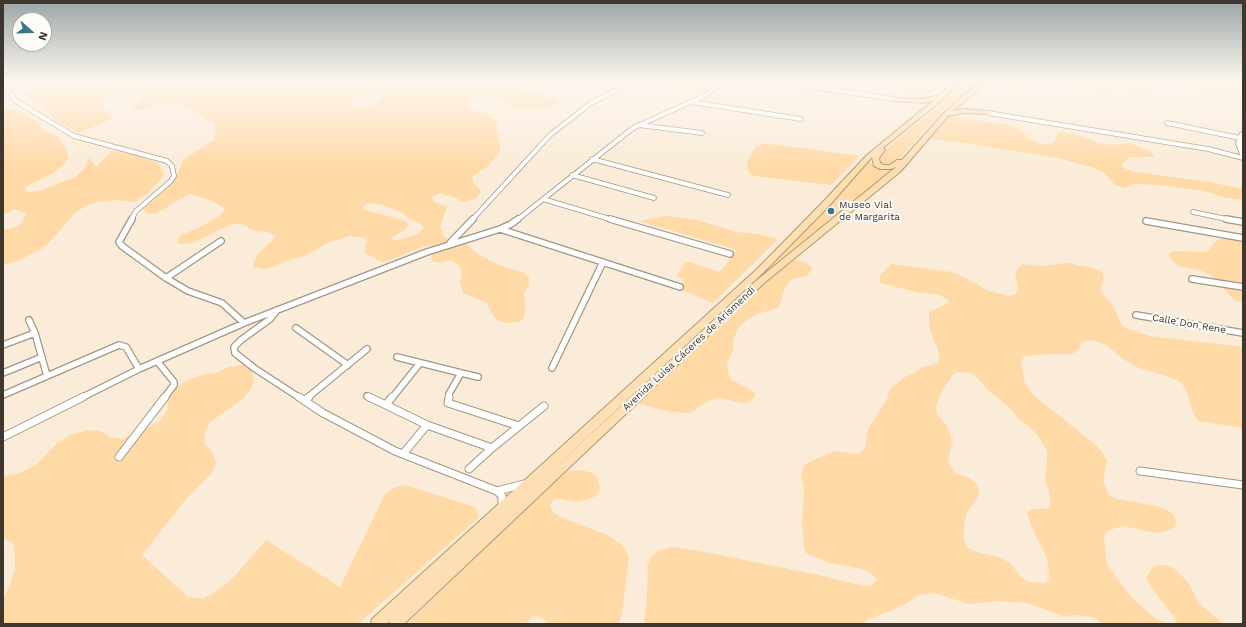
<!DOCTYPE html>
<html>
<head>
<meta charset="utf-8">
<style>
	body { margin:0 }
	#map { position:relative; width:1246px; height:627px; overflow:hidden; background:#faecd9; font-family:"Work Sans",sans-serif }
	canvas { display:block }
	.frame { position:absolute; inset:0; border:4px solid #3d3730; pointer-events:none }
	.north { position:absolute; left:12px; top:12px; width:40px; height:40px; box-sizing:border-box; background:#fdfbf7; border:1px solid #b0ada7; border-radius:50%; rotate:110deg; font-size:11px; font-weight:700; line-height:16px; text-align:center; color:#3d3730 }
	.north::after { content:''; display:block; margin:auto; width:14px; height:18px; background:#38768b; clip-path:polygon(50% 0,100% 100%,50% 72%,0 100%) }
</style>
</head>
<body>
<div id="map">
<canvas width="1246" height="627"></canvas>
<div class="frame"></div>
<div class="north">N</div>
</div>
<script>
const context = document.querySelector('canvas').getContext('2d');
context.lineJoin = 'round';
function fill(path, color) {
  context.fillStyle = color;
  context.fill(path, 'evenodd');
}
function shape(rows) {
  const path = new Path2D();
  for (const r of rows) {
    path.moveTo(r[0], r[1]);
    for (let i = 2; i < r.length; i += 2) path.lineTo(r[i], r[i + 1]);
  }
  return path;
}
function stroke(path, color, width, dash) {
  context.strokeStyle = color;
  context.lineWidth = width;
  context.lineCap = dash ? 'butt' : 'round';
  context.setLineDash(dash || []);
  context.stroke(path);
}
function drawText(font, color, halo, rows, align = 'center') {
  context.font = font + ' "Work Sans",sans-serif';
  context.lineWidth = 4;
  context.setLineDash([]);
  context.textBaseline = 'middle';
  context.strokeStyle = halo;
  context.fillStyle = color;
  for (const [text, x, y, turn = 0] of rows) {
    context.save();
    context.translate(x, y);
    context.rotate((+turn || 0) * Math.PI / 180);
    context.textAlign = isNaN(turn) ? turn : align;
    if (halo) context.strokeText(text, 0, 0);
    context.fillText(text, 0, 0);
    context.restore();
  }
}
const green = shape([
	[46,80,480,80,560,99,551,109,535,107,529,109,517,108,507,102,494,98,477,97,471,99,468,104,470,108,475,111,488,114,498,123,496,128,501,150,488,166,472,177,473,182,481,191,476,199,462,202,456,198,440,193,432,197,434,202,447,207,440,227,445,238,452,242,467,244,475,252,492,262,507,268,523,272,529,278,529,285,524,293,525,311,523,319,518,322,507,323,497,320,493,316,487,303,463,293,460,282,462,273,459,265,451,260,440,263,431,261,433,249,432,246,422,247,383,263,365,253,364,249,367,242,365,238,350,236,328,243,305,256,292,259,270,268,263,269,253,267,253,264,258,254,274,239,275,236,268,232,254,231,242,224,232,224,193,243,181,244,178,242,178,239,181,235,198,228,218,217,224,211,224,208,210,200,191,194,185,196,156,214,147,213,143,209,176,178,183,160,214,140,215,123,206,120,202,115,186,106,169,101,153,104,141,110,134,110,133,108,142,101,143,99,142,96,137,94,120,92,107,96,103,101,104,108,112,117,112,119,79,133,55,120,44,106,24,96],
	[376,93,381,94,382,97,378,101,367,107,355,109,350,104,352,99,355,98],
	[369,203,382,205,399,211,410,219,419,223,422,225,423,228,418,234,398,240,393,240,392,237,405,230,409,224,403,220,368,211,362,208,364,205],
	[661,80,716,80,703,92,660,82],
	[886,80,947,80,935,92,922,96,908,92,898,82],
	[963,80,981,80,940,114,895,163,888,166,878,163,879,155,935,109],
	[993,80,1029,80,1027,89,990,83],
	[1032,80,1236,80,1240,97,1163,83,1157,84,1151,90,1147,92,1120,89,1111,90,1110,92],
	[3,110,15,110,25,114,34,120,45,131,58,137,67,151,68,159,62,166,51,174,25,187,26,191,30,192,42,190,75,177,85,168,89,157,96,167,112,151,137,155,158,163,164,173,162,178,148,193,135,202,113,200,97,202,86,206,76,212,48,244,40,250,17,261,3,265,3,230,18,227,27,214,15,209,3,215],
	[950,116,1014,126,1023,132,1029,139,1041,144,1054,143,1058,133,1061,132,1078,135,1098,143,1111,145,1131,143,1151,152,1154,157,1129,157,1122,164,1122,167,1126,169,1135,172,1209,182,1243,189,1243,200,1222,197,1205,191,1160,185,1133,184,1125,188,1115,185,1105,173,1097,169,1059,158,964,143,928,139],
	[762,144,771,144,859,156,831,185,754,176,748,171,747,162,752,152,755,147],
	[868,161,879,168,890,171,768,271,766,270],
	[666,216,697,220,736,232,757,234,778,239,713,303,679,289,684,279,676,276,686,261,720,272,737,250,639,221],
	[1220,239,1232,239,1243,243,1243,303,1234,300,1230,296,1211,275,1199,270,1179,266,1174,263,1169,255,1170,253,1175,251,1205,252,1209,250,1214,243],
	[789,260,802,261,811,266,812,269,807,276,792,279,789,282,784,290,780,304,778,308,757,314,743,323,737,331,733,340,733,350,727,364,729,375,731,380,750,389,755,394,753,399,749,402,742,403,721,398,714,399,708,401,692,412,685,413,672,412,635,403],
	[1068,263,1093,268,1099,270,1103,273,1104,280,1102,283,1100,290,1113,306,1123,327,1150,336,1243,347,1243,428,1198,421,1193,412,1187,392,1181,382,1167,376,1139,368,1126,361,1106,345,1093,340,1082,342,1079,349,1072,354,1047,354,1024,356,1021,364,1025,383,1032,394,1098,447,1107,460,1103,481,1108,494,1116,499,1157,506,1165,509,1173,514,1176,521,1175,527,1170,530,1157,533,1123,526,1109,530,1105,534,1104,541,1107,564,1130,596,1156,619,1170,624,1102,624,1096,618,1079,615,1063,616,1027,603,995,601,969,604,934,593,918,595,907,603,895,609,866,620,864,624,644,624,647,598,648,565,651,558,656,552,663,549,673,547,711,553,818,575,864,586,872,585,877,579,871,573,863,569,830,563,806,553,804,545,802,522,804,488,801,475,802,470,806,464,818,458,836,451,856,454,862,452,865,447,868,429,887,399,890,389,905,377,916,372,922,367,933,365,937,363,939,359,938,349,933,339,929,325,929,312,947,304,949,301,940,295,916,292,881,283,879,280,880,276,891,264,951,272,962,276,989,291,1008,296,1014,295,1017,292,1018,288,1015,273,1022,264,1042,266],
	[956,372,970,373,976,377,989,391,1010,408,1017,417,1036,433,1047,451,1047,463,1045,479,1049,492,1050,505,1047,509,1032,509,1027,513,1034,533,1046,556,1048,564,1049,578,1046,583,1029,582,1021,577,1010,563,1001,558,976,552,968,548,964,540,964,525,967,512,978,497,979,491,976,484,969,478,955,473,951,466,948,460,952,444,951,437,946,425,937,414,936,408,937,403,941,393,952,376],
	[242,365,250,369,254,378,252,387,245,397,209,423,204,435,205,444,212,452,216,462,212,473,186,499,142,555,188,597,203,599,220,589,235,576,266,540,340,587,385,494,394,488,405,485,475,507,479,517,358,624,3,624,3,599,10,585,15,569,15,555,13,543,3,538,3,476,20,473,37,464,58,442,73,434,88,430,101,431,110,437,122,439,141,431,159,422,167,411,168,400,176,388,188,380,202,375,216,373,229,367],
	[582,470,595,474,600,486,599,492,594,497,586,500,577,502,562,499,555,499,550,504,552,511,558,516,607,535,621,544,626,550,629,558,627,573,622,614,618,624,549,624,541,617,533,616,525,624,407,624,561,474,568,471],
	[1158,565,1165,565,1175,569,1182,576,1189,584,1199,603,1223,624,1175,624,1176,619,1150,586,1146,578,1152,568]
]);
const minorFar2 = shape([
	[764,80,895,99],
	[3,84,16,101,74,136,167,161,172,166,174,176,171,181,136,211,131,220],
	[691,102,801,119],
	[988,113,1208,149,1243,158],
	[1167,123,1240,138],
	[639,125,702,133],
	[592,159,728,195],
	[572,175,654,198],
	[543,199,613,220],
	[1193,212,1231,220],
	[472,220,550,135,591,103,637,80],
	[517,220,633,128,706,95,725,80]
]);
const minorFar1 = shape([
	[132,219,119,242,122,246,166,278,188,291,222,303,244,323],
	[610,219,730,254],
	[1226,219,1243,222],
	[1146,221,1243,238],
	[500,229,680,287],
	[450,243,473,219],
	[166,278,221,241],
	[1192,279,1243,287],
	[277,310,270,319,241,340,234,347,235,353,254,368,300,398],
	[1136,315,1243,333],
	[29,320,35,333,47,376],
	[296,328,348,365],
	[3,345,35,333],
	[397,357,461,373,449,394,449,398],
	[157,361,174,382,174,385,164,398],
	[552,368,603,262],
	[3,373,42,357],
	[461,373,478,377],
	[3,395,119,345,126,347,139,369],
	[367,396,371,398],
	[81,398,139,369,244,323,427,252,500,229,511,224,518,219],
	[307,398,367,349],
	[392,398,420,363]
]);
const minor = shape([
	[299,397,323,413,395,451,497,491,502,496,502,507],
	[369,397,386,405],
	[392,397,386,405,427,425],
	[449,397,448,403,519,426],
	[305,400,309,397],
	[3,437,83,397],
	[403,454,427,425,492,448,544,406],
	[119,457,165,397],
	[469,469,492,448],
	[1140,471,1243,485],
	[497,491,524,484]
]);
const tertiary = shape([
	[1241,80,1243,80,1243,84,1241,83,1241,80],
	[1243,131,1243,140,1242,143,1243,147,1243,157,1240,155,1236,143,1240,133,1243,131]
]);
const primary = shape([
	[954,80,961,80,936,105,883,148,885,150,879,158,880,163,884,165,890,165,897,160,902,160,943,114,966,93,983,80,990,80,953,111,963,109,988,111,991,113,990,114,963,113,948,116,901,171,763,284,404,624,389,624,390,621,386,624,371,624,372,619,757,269,821,204,867,155,934,100,924,103,895,101,892,99,893,98,924,99,939,95,954,80],
	[872,157,874,166,880,169,891,169,896,167,757,280,536,485,763,273,827,208,872,157]
]);
const markers = [
	[831,211,4,"#38768b"]
];
const poiNames = [
	["Museo Vial",839,205],
	["de Margarita",839,217]
];
const streetNames = [
	["Calle Don Rene",1189,324,10],
	["Avenida Luisa Cáceres de Arismendi",689,349,-43]
];
fill(green, '#ffd9a6');
stroke(minorFar2, '#a39685', 5.5);
stroke(minorFar1, '#a39685', 8);
stroke(minor, '#a39685', 9);
stroke(tertiary, '#a39685', 2);
stroke(primary, '#b99767', 2);
stroke(minorFar2, '#fff', 4);
stroke(minorFar1, '#fff', 5.5);
stroke(minor, '#fff', 7);
fill(tertiary, '#fff');
fill(primary, '#fddfb6');
const sky = context.createLinearGradient(0, 0, 0, 168);
sky.addColorStop(0, '#9ba6a6');
sky.addColorStop(0.48, '#fdf6ee');
sky.addColorStop(1, '#fdf6ee00');
context.fillStyle = sky;
context.fillRect(0, 0, 1246, 168);
for (const [x, y, r, color] of markers) {
  const dot = new Path2D();
  dot.arc(x, y, r, 0, 2 * Math.PI);
  context.fillStyle = color;
  context.fill(dot);
  stroke(dot, '#fdfbf7', 1.5);
}
drawText('10px', '#3d3730', '#fdfbf7', poiNames, 'left');
drawText('10px', '#3d3730', '#fdfbf7', streetNames);
</script>
</body>
</html>
